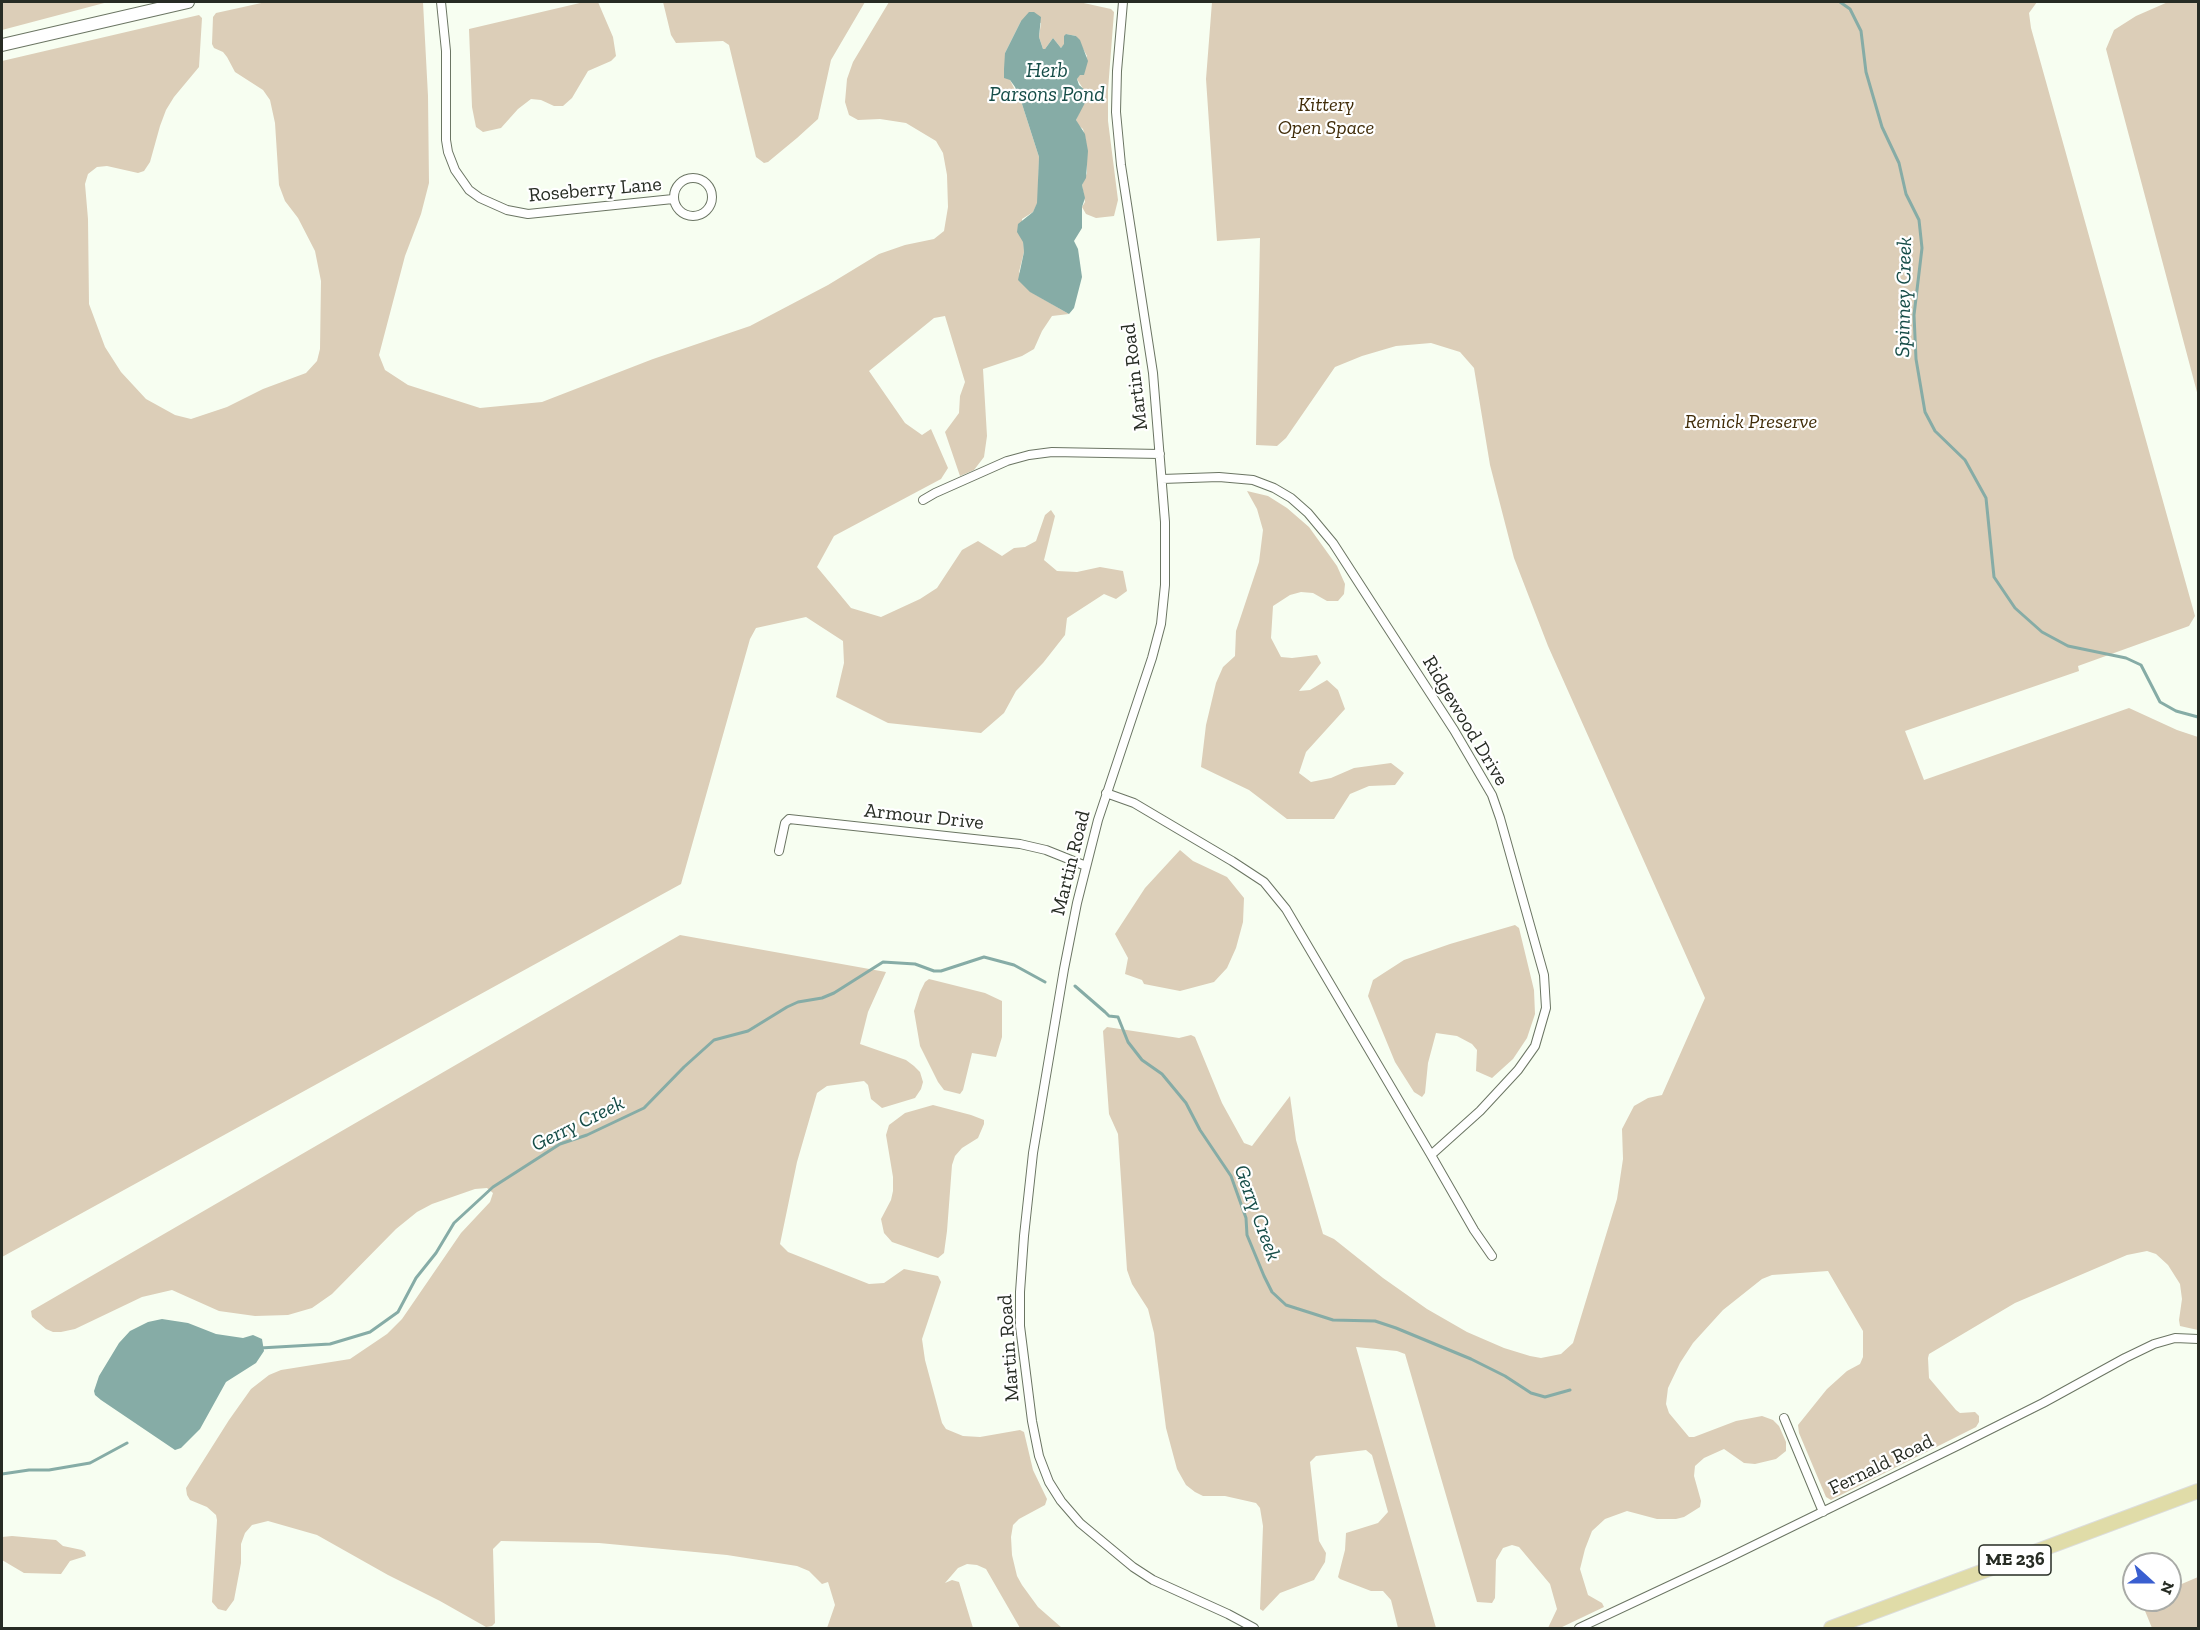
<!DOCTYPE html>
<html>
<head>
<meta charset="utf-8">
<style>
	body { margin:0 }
	#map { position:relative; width:2200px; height:1630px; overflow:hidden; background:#f7fef1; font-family:"Zilla Slab",serif }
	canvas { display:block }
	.frame { position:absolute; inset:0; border:3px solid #272c24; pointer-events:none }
	.north { position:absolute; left:2122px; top:1552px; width:60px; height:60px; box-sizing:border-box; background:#fff; border:2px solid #a9aba7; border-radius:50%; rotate:111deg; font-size:16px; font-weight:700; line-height:24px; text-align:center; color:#272c24 }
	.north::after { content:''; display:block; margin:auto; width:21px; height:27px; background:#3a5fd0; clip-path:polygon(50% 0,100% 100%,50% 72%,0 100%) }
</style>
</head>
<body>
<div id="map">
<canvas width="2200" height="1630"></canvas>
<div class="frame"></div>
<div class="north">N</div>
</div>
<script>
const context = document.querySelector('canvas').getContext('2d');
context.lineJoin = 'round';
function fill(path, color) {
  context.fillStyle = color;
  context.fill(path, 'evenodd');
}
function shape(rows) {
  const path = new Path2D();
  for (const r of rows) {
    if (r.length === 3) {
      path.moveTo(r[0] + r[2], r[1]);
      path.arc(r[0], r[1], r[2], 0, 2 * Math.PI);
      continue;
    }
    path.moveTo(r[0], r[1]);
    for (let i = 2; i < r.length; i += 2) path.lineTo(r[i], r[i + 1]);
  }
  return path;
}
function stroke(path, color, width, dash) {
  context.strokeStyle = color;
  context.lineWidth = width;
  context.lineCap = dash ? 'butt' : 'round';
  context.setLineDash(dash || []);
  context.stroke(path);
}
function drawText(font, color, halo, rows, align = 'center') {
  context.font = font + ' "Zilla Slab",serif';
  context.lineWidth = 4.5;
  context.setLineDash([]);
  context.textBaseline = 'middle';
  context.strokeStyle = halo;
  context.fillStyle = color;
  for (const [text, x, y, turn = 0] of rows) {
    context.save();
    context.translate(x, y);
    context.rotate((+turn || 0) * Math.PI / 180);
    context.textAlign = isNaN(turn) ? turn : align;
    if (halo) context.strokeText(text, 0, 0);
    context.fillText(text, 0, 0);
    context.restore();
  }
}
const green = shape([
	[2,2,108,2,2,30],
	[266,2,423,2,428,96,429,183,421,214,405,256,379,355,385,370,408,385,480,408,542,402,653,359,750,326,828,285,879,254,905,245,934,239,944,231,948,207,947,175,943,153,936,141,906,123,880,119,858,120,849,115,845,102,847,79,853,62,889,2,1079,2,1111,9,1114,12,1108,90,1108,121,1118,200,1114,216,1096,218,1086,214,1082,207,1085,202,1082,185,1087,173,1086,141,1083,129,1078,125,1076,120,1087,95,1077,79,1087,56,1076,36,1066,34,1065,44,1061,48,1053,38,1045,49,1043,49,1039,37,1041,23,1021,21,1005,53,1010,80,1022,104,1039,157,1038,202,1033,212,1022,219,1024,252,1019,272,1031,292,1069,314,1052,316,1042,331,1034,349,1022,356,983,369,987,436,984,457,974,470,960,476,945,432,959,413,960,396,965,382,945,316,934,318,869,371,905,423,922,435,931,429,948,468,941,479,834,536,817,567,851,608,881,617,920,599,937,588,962,550,978,541,1002,556,1014,548,1025,547,1036,541,1045,515,1051,510,1055,516,1044,560,1057,571,1077,572,1100,567,1123,571,1127,591,1116,599,1104,594,1067,618,1065,635,1043,663,1016,691,1004,713,981,733,888,723,836,697,844,663,843,641,806,617,756,628,750,639,681,884,2,1257,2,61,199,15,202,18,199,67,174,97,166,110,160,126,150,162,144,171,138,173,107,166,97,167,88,174,85,184,88,219,89,304,105,347,121,372,146,399,175,415,191,419,227,407,263,389,306,373,317,361,320,349,321,281,315,251,298,218,285,201,279,185,275,123,270,100,263,90,235,72,227,57,223,52,214,48,212,44,213,17,216,13],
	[584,2,598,2,613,37,616,56,611,61,588,71,572,98,563,106,554,106,541,100,531,99,518,109,501,128,483,132,476,127,472,107,469,29],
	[663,2,865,2,831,60,818,119,797,138,768,162,764,163,756,157,729,45,723,41,676,43,671,35],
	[1212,2,2037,2,2029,13,2031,28,2195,616,2189,626,2078,666,2079,671,1905,731,1924,780,2129,708,2177,730,2198,737,2198,1330,2180,1326,2179,1320,2182,1299,2180,1284,2168,1265,2156,1254,2147,1251,2127,1255,2015,1303,1929,1354,1928,1358,1929,1378,1956,1410,1960,1413,1975,1412,1979,1416,1979,1422,1976,1427,1831,1500,1826,1497,1799,1433,1798,1425,1827,1389,1847,1371,1860,1364,1863,1357,1863,1331,1828,1271,1772,1275,1762,1279,1723,1310,1693,1343,1680,1363,1668,1388,1666,1404,1669,1413,1689,1437,1694,1437,1736,1421,1762,1416,1773,1420,1779,1426,1786,1442,1786,1451,1776,1459,1755,1464,1744,1463,1724,1449,1704,1458,1695,1466,1694,1476,1701,1501,1700,1507,1684,1517,1676,1519,1657,1519,1627,1511,1605,1519,1592,1531,1585,1549,1580,1569,1588,1595,1602,1603,1604,1607,1560,1628,1548,1628,1557,1609,1550,1584,1519,1547,1512,1545,1503,1548,1496,1560,1495,1598,1492,1603,1477,1602,1405,1354,1397,1351,1356,1347,1436,1628,1398,1628,1391,1600,1383,1591,1371,1591,1340,1579,1338,1577,1345,1550,1346,1533,1378,1523,1388,1512,1372,1455,1366,1450,1316,1456,1310,1462,1319,1541,1326,1553,1325,1562,1314,1580,1280,1593,1263,1611,1260,1609,1263,1526,1260,1508,1256,1503,1225,1496,1203,1496,1195,1492,1186,1485,1177,1469,1166,1428,1154,1333,1148,1309,1132,1284,1127,1270,1118,1134,1109,1114,1103,1031,1107,1027,1179,1038,1191,1035,1195,1037,1222,1103,1244,1143,1252,1146,1290,1096,1296,1140,1323,1234,1334,1239,1383,1278,1427,1309,1467,1332,1504,1348,1530,1356,1541,1358,1561,1354,1573,1343,1617,1199,1623,1159,1622,1129,1634,1106,1648,1098,1662,1095,1705,998,1548,646,1514,558,1490,465,1474,368,1460,352,1431,343,1396,346,1362,356,1335,367,1286,438,1277,446,1256,445,1260,238,1217,241,1206,79],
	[2168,2,2198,2,2198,396,2106,49,2114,30,2136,16],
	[1247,491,1268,496,1287,508,1309,527,1337,566,1345,584,1344,594,1338,601,1327,601,1313,593,1301,592,1290,595,1273,606,1271,638,1281,657,1292,658,1317,655,1321,663,1299,691,1310,690,1327,680,1338,690,1345,709,1306,752,1299,773,1311,782,1331,778,1354,768,1391,763,1404,773,1395,785,1369,786,1350,794,1334,819,1287,819,1249,790,1201,767,1206,725,1216,683,1223,667,1235,656,1236,631,1259,562,1263,530,1257,509],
	[1180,850,1193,861,1227,877,1244,898,1243,922,1236,948,1227,968,1214,982,1180,991,1144,984,1142,980,1125,974,1128,958,1115,934,1145,888],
	[1515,925,1519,928,1534,990,1535,1014,1527,1038,1513,1059,1492,1078,1476,1071,1477,1050,1472,1044,1457,1036,1436,1033,1428,1063,1425,1093,1422,1097,1414,1092,1395,1062,1381,1028,1368,996,1373,980,1404,960,1450,944],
	[680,935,886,972,868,1012,860,1044,906,1060,914,1066,920,1072,923,1082,921,1089,915,1098,882,1108,871,1099,868,1085,864,1081,827,1086,817,1093,797,1162,780,1244,788,1252,869,1284,884,1283,904,1269,938,1276,941,1282,922,1339,925,1360,942,1423,946,1429,963,1436,980,1437,1020,1430,1024,1432,1033,1470,1047,1499,1045,1505,1019,1519,1013,1525,1011,1537,1012,1555,1017,1576,1022,1585,1038,1607,1062,1628,1020,1628,986,1569,977,1565,967,1564,958,1568,945,1583,952,1580,959,1582,973,1628,827,1628,835,1605,828,1582,822,1584,809,1571,797,1566,727,1555,599,1543,501,1541,493,1549,495,1623,492,1626,486,1627,440,1601,388,1575,317,1535,268,1521,252,1525,245,1533,241,1544,241,1563,234,1600,226,1611,218,1609,212,1602,217,1520,216,1515,207,1507,190,1500,187,1495,186,1488,229,1420,251,1389,269,1375,281,1370,350,1359,387,1334,402,1319,461,1233,490,1202,493,1193,487,1188,475,1189,432,1204,417,1212,396,1229,332,1294,312,1308,288,1315,255,1316,219,1311,172,1290,142,1297,75,1329,61,1332,53,1332,46,1329,32,1317,31,1311],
	[929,979,985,993,1002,1001,1002,1037,996,1057,972,1053,963,1090,960,1094,944,1090,938,1082,920,1046,914,1011,920,992,925,982],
	[933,1105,971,1115,984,1120,984,1124,978,1138,962,1148,955,1156,952,1165,947,1231,944,1253,938,1258,892,1242,884,1233,881,1219,891,1200,893,1191,893,1177,886,1135,889,1125,905,1113],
	[12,1536,56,1540,63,1546,82,1550,85,1552,86,1556,70,1561,61,1574,24,1573,2,1560,2,1537],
	[2198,1577,2198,1628,2152,1628,2143,1606,2145,1600,2170,1600,2170,1589]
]);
const water = shape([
	[1029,12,1034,12,1041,17,1039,37,1043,49,1045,49,1053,38,1061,48,1064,44,1064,36,1066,34,1076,36,1080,40,1088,61,1084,75,1080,75,1077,79,1079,85,1086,91,1087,99,1076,120,1085,134,1088,151,1086,178,1082,185,1085,198,1082,207,1082,228,1074,241,1078,249,1082,277,1074,308,1069,314,1030,292,1018,280,1024,252,1023,242,1017,232,1018,224,1033,212,1037,203,1039,157,1022,104,1015,87,1010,80,1004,78,1004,69,1005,53,1021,21],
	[162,1319,188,1323,216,1334,243,1338,253,1335,262,1339,264,1351,256,1363,226,1382,200,1429,181,1448,175,1450,101,1400,95,1395,94,1391,99,1376,119,1343,130,1331,148,1322]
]);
const stream = shape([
	[1840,2,1850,9,1861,31,1866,72,1882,127,1899,163,1906,194,1919,220,1922,248,1914,315,1916,359,1925,412,1935,431,1965,460,1986,498,1994,577,2015,608,2042,632,2068,646,2126,658,2141,665,2160,702,2176,711,2198,717],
	[1075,986,1105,1012,1109,1016,1118,1017,1128,1042,1142,1060,1162,1074,1186,1103,1200,1130,1231,1176,1246,1218,1247,1235,1264,1276,1272,1292,1286,1305,1333,1320,1375,1321,1396,1328,1471,1359,1505,1376,1531,1393,1545,1397,1570,1390],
	[260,1348,330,1344,370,1332,398,1312,416,1278,436,1253,454,1223,493,1187,560,1144,587,1135,644,1108,684,1067,714,1040,748,1031,787,1007,798,1002,822,998,834,993,883,962,915,964,934,971,941,971,984,957,1014,965,1045,982],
	[2,1474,29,1470,49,1470,90,1463,127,1443]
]);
const street = shape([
	[441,2,446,51,446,140,448,152,455,170,469,190,480,198,507,210,528,214,673,199],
	[1123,2,1117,71,1116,112,1121,165,1153,373,1165,522,1165,585,1161,624,1152,658,1098,820,1077,903,1064,969,1033,1153,1024,1236,1020,1292,1020,1326,1032,1421,1039,1456,1049,1482,1061,1501,1080,1523,1133,1567,1153,1580,1228,1614,1254,1628],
	[693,197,19],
	[1162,479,1219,477,1253,480,1274,488,1291,498,1308,513,1333,543,1384,622,1454,730,1492,795,1500,818,1544,975,1546,1008,1535,1046,1518,1070,1480,1111,1431,1155],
	[923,500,935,493,1007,461,1029,455,1052,452,1160,454],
	[1106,793,1134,803,1232,861,1264,882,1286,909,1431,1155,1474,1230,1492,1256],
	[779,851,785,823,789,819,1020,844,1046,850,1086,866],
	[1784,1418,1823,1512],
	[1579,1628,1724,1560,1959,1445,2043,1403,2125,1358,2154,1344,2175,1338,2198,1339]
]);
const secondary = shape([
	[2,45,188,2]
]);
const primary = shape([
	[1831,1628,2198,1491]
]);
const shields = [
	[2015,1560,72]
];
const shieldNames = [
	["ME 236",2015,1560]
];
const parkNames = [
	["Kittery",1326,105],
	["Open Space",1326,128],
	["Remick Preserve",1751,422]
];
const streetNames = [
	["Roseberry Lane",595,190,-5],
	["Martin Road",1135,377,-97],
	["Ridgewood Drive",1465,721,59],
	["Armour Drive",924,817,6],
	["Martin Road",1071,863,-76],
	["Martin Road",1009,1348,-94],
	["Fernald Road",1881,1465,-26]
];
const waterNames = [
	["Herb",1047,71],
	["Parsons Pond",1047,95],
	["Spinney Creek",1904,297,-89],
	["Gerry Creek",578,1124,-26],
	["Gerry Creek",1257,1213,70]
];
fill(green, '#dcceb8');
fill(water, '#86aca6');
stroke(stream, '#86aca6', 3);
stroke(street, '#6b7563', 10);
stroke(secondary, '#6b7563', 14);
stroke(primary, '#dcdddc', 16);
stroke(street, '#fff', 8);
stroke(secondary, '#fff', 12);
stroke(primary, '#e0dca8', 14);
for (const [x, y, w] of shields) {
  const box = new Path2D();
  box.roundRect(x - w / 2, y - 15, w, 30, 4.5);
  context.fillStyle = '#fff';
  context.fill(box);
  stroke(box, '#272c24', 1.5);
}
drawText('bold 18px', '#272c24', null, shieldNames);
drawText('italic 20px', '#402c08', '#fff', parkNames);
drawText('20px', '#272c24', '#fff', streetNames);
drawText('italic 21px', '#164d48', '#fff', waterNames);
</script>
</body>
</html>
